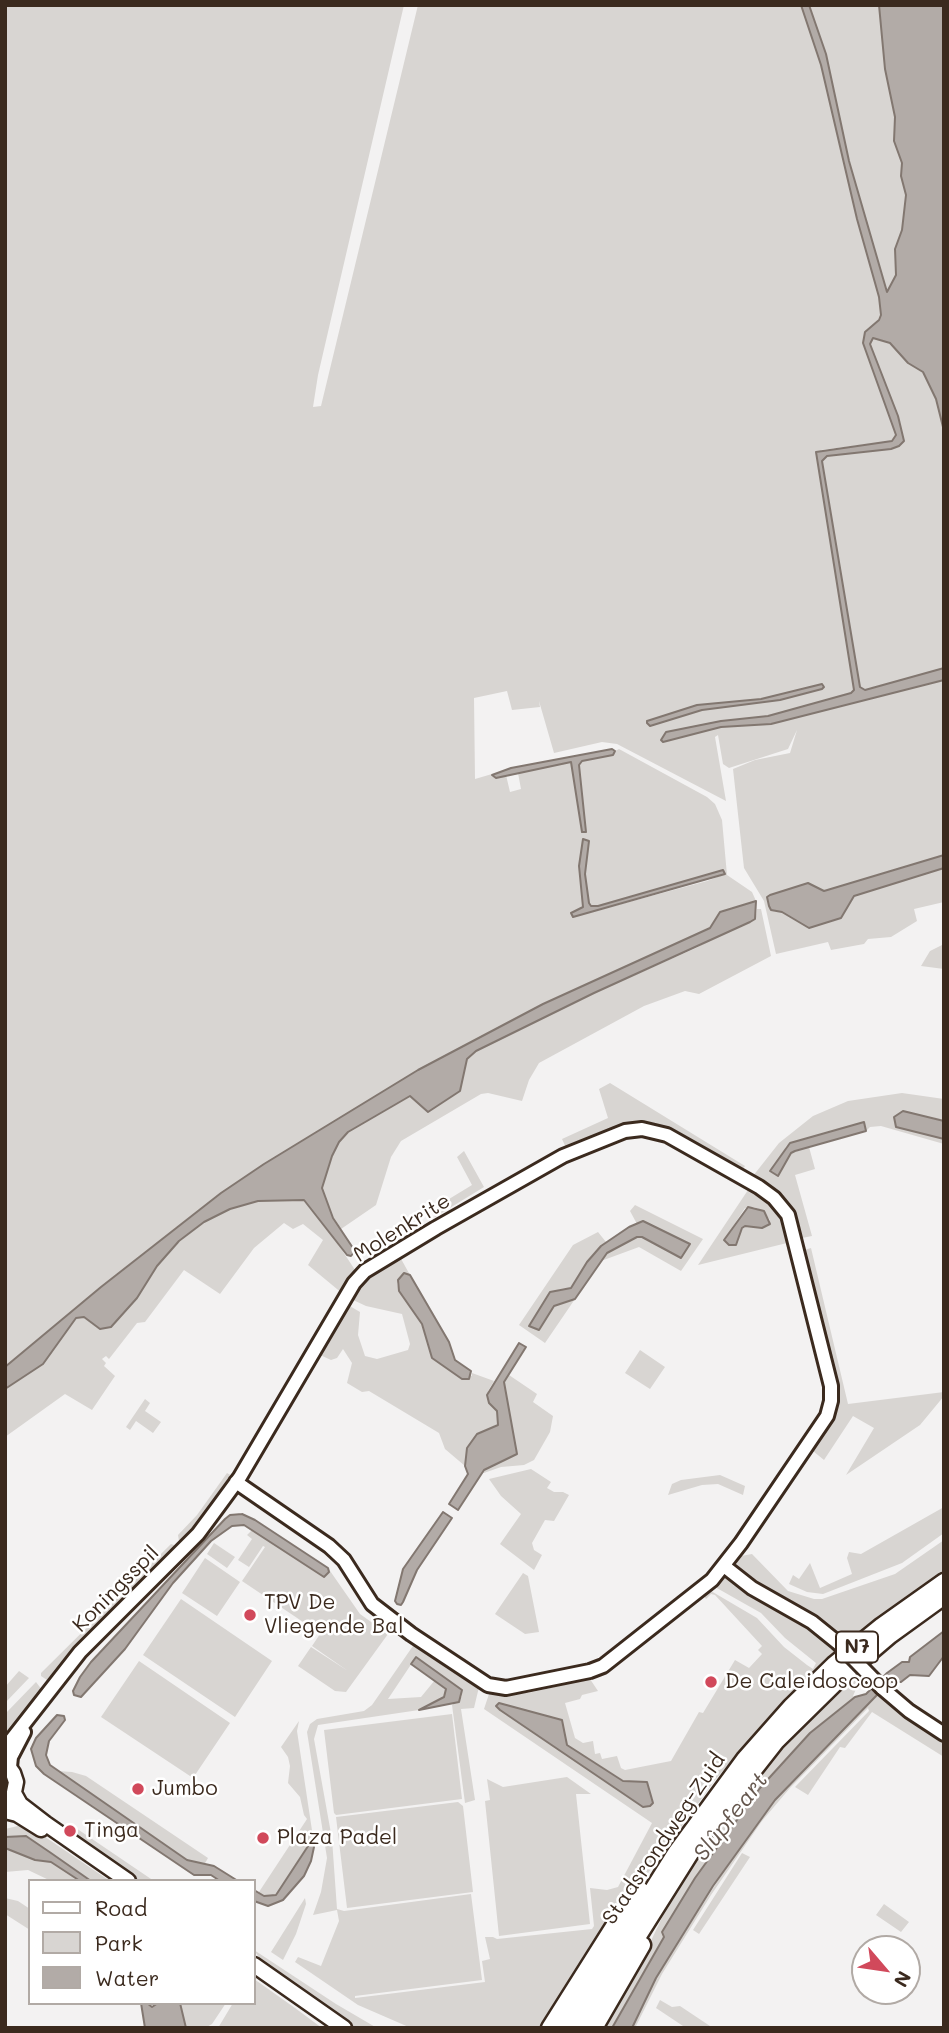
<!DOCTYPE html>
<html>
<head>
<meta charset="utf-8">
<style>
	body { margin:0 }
	#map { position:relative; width:949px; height:2033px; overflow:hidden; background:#f3f2f2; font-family:Mali,sans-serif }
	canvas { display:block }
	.frame { position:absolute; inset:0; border:7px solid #3b2a1e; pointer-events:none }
	.legend { position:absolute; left:28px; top:1879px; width:228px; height:126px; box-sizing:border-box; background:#fff; border:2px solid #b1aaa5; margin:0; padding:9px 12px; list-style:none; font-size:21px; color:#3b2a1e }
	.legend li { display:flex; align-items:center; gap:14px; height:35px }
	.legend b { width:35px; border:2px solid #b1aaa5 }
	.north { position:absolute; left:851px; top:1935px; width:70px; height:70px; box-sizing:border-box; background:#fff; border:2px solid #b1aaa5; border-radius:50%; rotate:119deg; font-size:19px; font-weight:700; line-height:28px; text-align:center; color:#3b2a1e }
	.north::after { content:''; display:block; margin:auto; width:24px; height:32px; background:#d1495b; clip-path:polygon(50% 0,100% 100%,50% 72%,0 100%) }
</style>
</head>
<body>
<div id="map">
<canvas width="949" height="2033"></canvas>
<div class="frame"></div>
<ul class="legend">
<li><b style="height:9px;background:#fff"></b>Road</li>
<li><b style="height:19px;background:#d8d5d2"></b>Park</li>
<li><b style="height:19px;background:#b2aba7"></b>Water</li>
</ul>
<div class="north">N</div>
</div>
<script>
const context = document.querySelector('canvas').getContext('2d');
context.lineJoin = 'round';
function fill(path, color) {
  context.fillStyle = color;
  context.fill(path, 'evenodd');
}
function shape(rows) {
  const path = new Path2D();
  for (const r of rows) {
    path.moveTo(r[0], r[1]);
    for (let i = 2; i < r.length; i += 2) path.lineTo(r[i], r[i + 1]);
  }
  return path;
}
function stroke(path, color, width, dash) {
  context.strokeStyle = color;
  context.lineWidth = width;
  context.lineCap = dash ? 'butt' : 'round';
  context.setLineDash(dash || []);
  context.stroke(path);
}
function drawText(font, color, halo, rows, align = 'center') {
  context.font = font + ' Mali,sans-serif';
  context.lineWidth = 5;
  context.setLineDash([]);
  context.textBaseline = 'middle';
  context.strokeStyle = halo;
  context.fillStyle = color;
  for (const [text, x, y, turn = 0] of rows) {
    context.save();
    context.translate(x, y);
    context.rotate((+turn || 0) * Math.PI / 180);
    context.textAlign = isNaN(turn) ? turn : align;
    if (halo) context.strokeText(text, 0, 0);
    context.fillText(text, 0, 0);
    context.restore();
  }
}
const green = shape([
	[5,5,404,5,318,375,313,407,321,406,418,5,801,5,821,65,857,219,879,297,881,315,863,343,896,435,892,441,821,450,854,690,851,693,767,716,721,721,666,732,662,741,721,727,771,724,944,680,944,855,824,891,807,883,794,888,773,911,782,912,810,928,841,918,854,896,944,868,944,902,914,909,917,921,891,937,868,939,864,944,831,950,828,942,776,954,764,901,744,868,733,769,755,760,790,753,797,730,788,749,729,768,723,764,718,735,715,737,726,801,617,744,602,742,554,753,539,701,540,707,512,710,507,691,474,698,475,779,492,774,496,778,506,775,510,792,521,789,518,773,571,762,586,832,579,766,582,761,614,754,615,751,619,749,707,797,715,804,722,820,727,875,752,892,756,901,720,912,711,928,543,1004,418,1070,264,1164,221,1193,101,1287,5,1367],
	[822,684,824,687,822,689,780,700,702,710,650,726,648,721,697,705,760,699],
	[583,839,589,841,585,874,589,903,591,906,598,906,723,870,725,874,707,881,573,917,583,907,579,866],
	[809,5,879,5,885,69,895,117,894,141,902,163,901,176,906,195,902,230,895,249,896,275,887,293,849,161,826,54],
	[873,338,890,342,908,363,923,372,936,399,944,431,944,668,863,691,860,687,822,461,827,456,891,449,899,446,904,441,894,407,870,344],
	[757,909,761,909,771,956,699,994,685,991,644,1006,539,1063,529,1080,522,1101,488,1093,481,1094,401,1141,391,1157,376,1205,341,1229,329,1210,322,1188,332,1156,339,1142,348,1132,411,1096,428,1112,460,1091,467,1059,476,1051,594,993,696,948,756,916],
	[944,944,944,969,921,966,930,951],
	[610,1083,745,1166,742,1170,677,1131,653,1123,627,1123,607,1130,567,1150,562,1139,608,1118,599,1089],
	[902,1093,944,1099,944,1121,903,1111,895,1117,894,1122,899,1128,944,1139,944,1144,881,1126,870,1127,866,1131,864,1122,786,1146,778,1176,791,1153,809,1147,815,1169,795,1175,812,1236,802,1238,792,1208,787,1201,774,1189,753,1176,779,1143,813,1116,848,1101],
	[464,1151,484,1187,435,1217,431,1210,472,1185,457,1157],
	[750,1187,776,1208,786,1223,791,1242,698,1265],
	[754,1207,763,1211,770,1220,767,1227,745,1226,739,1233,738,1242,724,1240,745,1208],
	[297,1199,307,1202,332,1235,357,1273,343,1294,308,1265,323,1240,303,1224,293,1229,284,1223,254,1248,220,1294,184,1270,145,1322,137,1323,109,1359,106,1356,102,1359,106,1363,104,1366,115,1376,92,1410,65,1394,5,1437,5,1389,43,1364,76,1318,84,1317,94,1325,143,1289,157,1266,172,1248,204,1222,230,1209,258,1201],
	[635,1205,703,1239,681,1271,639,1247,601,1261,607,1253,638,1237,642,1237,681,1257,690,1245,643,1221,637,1224,630,1211],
	[598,1232,606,1242,587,1262,571,1288,559,1289,539,1330,554,1306,575,1299,545,1343,519,1325,573,1245],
	[811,1248,848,1404,944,1392,944,1396,920,1425,846,1475,874,1428,853,1416,824,1460,813,1451,830,1420,804,1250],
	[400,1257,410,1275,407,1274,397,1283,399,1291,422,1324,432,1358,472,1376,472,1373,494,1381,488,1391,489,1403,497,1411,498,1425,485,1430,467,1448,465,1466,445,1449,439,1433,369,1391,362,1392,347,1383,352,1363,343,1349,337,1358,331,1360,318,1354,348,1305,360,1312,358,1335,365,1356,377,1359,408,1350,410,1344,402,1314,366,1306,351,1299,364,1279],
	[640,1350,665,1367,650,1389,625,1373],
	[509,1375,537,1394,533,1402,553,1416,550,1432,534,1460,524,1465,501,1467,481,1474,484,1470,517,1454,504,1382],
	[145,1399,150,1403,145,1411,161,1422,153,1433,136,1421,130,1430,126,1427],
	[531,1469,551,1482,547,1488,554,1492,563,1492,569,1495,554,1521,545,1520,532,1543,534,1550,542,1555,534,1570,500,1544,521,1514,501,1496,489,1479],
	[227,1473,232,1476,211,1506,183,1541,179,1541,178,1535,197,1515],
	[720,1475,745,1486,743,1495,718,1484,702,1485,668,1495,672,1484,681,1480],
	[944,1507,944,1533,902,1563,823,1594,807,1592,789,1584,793,1575,799,1579,810,1563,820,1588,852,1574,847,1558,849,1552,861,1554],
	[252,1530,324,1576,329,1573,328,1568,360,1614,388,1634,346,1692,335,1691,298,1666,311,1647,348,1671,312,1646,324,1628,319,1625,315,1630,242,1581,265,1547,263,1546,249,1567,238,1560,252,1539,247,1535],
	[944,1540,944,1575,849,1645,839,1635,837,1636,769,1594,735,1565,741,1556,752,1554,788,1591,814,1599,822,1599,895,1574],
	[214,1543,235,1557,227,1568,207,1554],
	[171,1544,174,1545,175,1550,53,1678,47,1680,41,1676,41,1673],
	[205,1558,240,1582,217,1616,182,1593],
	[523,1573,528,1576,539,1632,525,1634,495,1614],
	[725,1577,730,1578,753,1596,811,1628,839,1653,754,1735,715,1780,638,1887,542,2028,411,2028,358,2005,295,1962,298,1957,321,1966,339,1921,337,1910,313,1915,321,1892,327,1858,307,1732,310,1724,317,1719,364,1711,372,1705,415,1643,479,1687,474,1708,461,1709,475,1800,465,1803,452,1705,462,1696,416,1657,388,1699,421,1697,435,1680,446,1689,446,1693,440,1700,419,1710,318,1725,314,1739,332,1839,337,1909,344,1911,471,1894,482,1980,355,1996,355,1998,485,1982,482,1961,490,1959,485,1937,493,1937,497,1939,592,1929,594,1926,590,1888,607,1890,618,1887,652,1823,484,1709,490,1691,506,1694,528,1693,590,1679,598,1691,582,1695,580,1699,565,1703,575,1738,583,1743,593,1741,595,1754,600,1753,602,1759,617,1756,621,1768,625,1770,671,1761,699,1712,703,1713,735,1660,749,1668,762,1654,758,1650,762,1646,715,1595,711,1594,706,1599,704,1596,711,1591,757,1618,784,1647,807,1665,813,1669,816,1663,785,1638,761,1613,715,1587],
	[500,1710,562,1720,567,1745,653,1799,652,1803,650,1806,643,1807],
	[181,1599,272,1661,235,1717,143,1655],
	[139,1661,230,1723,193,1778,101,1717],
	[19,1671,29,1678,5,1703,5,1687],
	[858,1671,866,1679,861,1688,856,1689,853,1696,855,1697,810,1733,760,1788,695,1878,663,1932,664,1936,612,2028,604,2028,638,1968,669,1903,718,1827,772,1758],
	[36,1682,42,1690,5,1739,5,1714],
	[879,1689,881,1695,900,1713,944,1741,944,1757,872,1712,845,1748,840,1747,808,1795,795,1787,869,1711,868,1708,790,1788,762,1821,711,1895,662,1974,636,2026,632,2028,656,1978,738,1849,775,1800],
	[452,1714,462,1799,336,1815,334,1813,324,1730],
	[299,1721,297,1731,313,1837,276,1895,257,1895,307,1819,304,1815,300,1797,288,1783,290,1766,288,1757,281,1747],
	[58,1771,72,1772,86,1776,208,1858,204,1865,187,1860],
	[567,1777,591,1794,576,1794,590,1924,499,1936,485,1801,490,1800,487,1779,503,1787],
	[458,1802,463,1806,473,1892,347,1908,336,1817],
	[70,1824,154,1881,132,1881,67,1829],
	[22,1825,29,1826,110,1881,91,1881,26,1836,5,1837,5,1829],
	[5,1848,35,1860,51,1862,80,1881,51,1881,28,1870,5,1872],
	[742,1853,750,1857,699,1934,693,1930],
	[5,1898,18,1901,30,1909,30,1930,5,1914],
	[305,1898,306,1904,296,1934,283,1960,271,1952],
	[884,1904,909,1922,901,1932,876,1915],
	[254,1950,336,2004,377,2028,355,2028,266,1968],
	[254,1979,295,2008,322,2028,218,2028,233,2003,254,2003],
	[660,2000,672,2007,680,2006,713,2028,686,2028,656,2008],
	[180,2003,226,2003,212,2024,205,2028,186,2028]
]);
const water = shape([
	[801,5,809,5,826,54,849,161,887,292,896,275,895,249,902,230,906,195,901,176,902,163,894,141,895,117,885,69,879,5,944,5,944,431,936,399,923,372,908,363,890,343,873,338,870,344,898,416,904,441,899,446,891,449,827,456,822,461,860,687,865,690,944,668,944,680,771,724,721,727,663,742,661,740,666,732,721,721,768,716,851,693,854,690,816,452,892,441,896,435,863,343,865,332,879,320,881,315,879,297,857,219,821,65,801,5],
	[822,684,824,687,822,689,780,700,702,710,650,726,647,723,647,721,697,705,761,699,822,684],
	[612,749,615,751,613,755,582,761,579,765,586,832,582,832,571,762,496,778,492,775,511,768,612,749],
	[583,839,589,841,585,874,589,903,591,906,598,906,723,870,725,874,573,917,571,913,583,907,579,866,583,839],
	[944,855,944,868,854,896,841,918,809,928,782,912,771,910,769,906,767,897,770,895,808,883,824,891,944,855],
	[756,901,755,919,750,922,594,993,476,1051,467,1059,460,1091,428,1112,410,1096,348,1132,339,1142,332,1156,322,1188,333,1218,355,1251,351,1256,347,1255,304,1200,258,1201,230,1209,204,1222,179,1241,157,1266,137,1298,111,1327,100,1329,84,1317,76,1318,43,1364,5,1389,5,1367,101,1287,221,1193,264,1164,418,1070,543,1004,710,928,720,912,756,901],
	[903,1111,944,1121,944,1139,896,1127,894,1117,903,1111],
	[864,1122,866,1131,795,1151,791,1153,778,1176,770,1171,790,1143,864,1122],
	[748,1207,764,1211,770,1224,762,1228,745,1226,742,1228,736,1245,729,1245,724,1240,748,1207],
	[643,1221,690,1244,681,1258,642,1237,637,1237,607,1253,575,1299,554,1306,539,1330,529,1326,550,1292,571,1288,587,1262,601,1246,629,1227,643,1221],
	[404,1273,410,1275,449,1342,455,1360,471,1371,469,1379,462,1379,432,1358,422,1324,399,1291,398,1280,404,1273],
	[519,1343,526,1347,504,1382,517,1454,484,1470,458,1510,449,1504,468,1474,465,1466,467,1448,477,1434,498,1425,497,1411,489,1403,487,1395,519,1343],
	[443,1512,452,1518,417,1570,403,1602,401,1605,397,1604,395,1601,403,1569,443,1512],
	[242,1514,255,1520,328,1568,329,1572,324,1577,244,1525,232,1526,211,1541,173,1583,125,1649,81,1697,74,1695,73,1691,80,1677,91,1662,225,1519,230,1515,242,1514],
	[944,1631,944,1656,929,1676,910,1675,901,1682,886,1682,876,1692,877,1695,775,1800,713,1886,656,1978,632,2028,612,2028,664,1937,662,1932,695,1878,760,1788,810,1733,855,1697,866,1694,887,1673,902,1662,909,1662,910,1657,944,1631],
	[416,1657,462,1690,459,1702,419,1710,444,1697,446,1689,411,1664,416,1657],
	[499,1703,562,1720,567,1745,623,1781,647,1782,653,1803,650,1806,643,1807,500,1710,496,1706,499,1703],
	[57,1715,64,1716,65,1720,49,1741,46,1755,50,1765,187,1860,214,1866,238,1881,220,1881,211,1875,194,1875,44,1774,36,1766,31,1749,36,1738,57,1715],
	[26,1836,51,1853,91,1881,80,1881,51,1862,35,1860,5,1848,5,1837,26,1836],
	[312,1840,314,1847,311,1861,304,1876,283,1900,268,1906,254,1901,254,1890,264,1896,276,1895,312,1840],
	[141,2003,147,2003,152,2007,158,2003,180,2003,186,2028,145,2028,141,2003]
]);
const secondary = shape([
	[724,1566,752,1588,812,1622,838,1643],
	[882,1688,909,1711,944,1734],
	[5,1748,80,1652,198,1534,218,1507,240,1477,354,1283,365,1271,436,1228,563,1156,625,1131,642,1129,667,1135,759,1187,774,1198,788,1215,831,1386,831,1401,827,1416,741,1543,712,1580,603,1666,590,1671,506,1688,488,1685,411,1634,372,1604,344,1560,329,1546,236,1482],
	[10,1767,11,1757,24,1732]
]);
const primary = shape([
	[5,1762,13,1773,16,1782,12,1802],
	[15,1795,20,1804,46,1824,128,1881],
	[5,1811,17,1814,41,1829],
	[254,1965,344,2028]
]);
const highway = shape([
	[550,2028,620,1917,640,1890],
	[566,2028,676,1853,745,1759,791,1707,834,1665,882,1626,944,1582],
	[580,2028,699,1839,776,1741,843,1675,890,1635,944,1596],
	[594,2028,642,1945]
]);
const secondaryBridge = shape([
	[838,1643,882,1688]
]);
const markers = [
	[250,1615,7,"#d1495b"],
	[711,1682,7,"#d1495b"],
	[138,1789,7,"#d1495b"],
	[70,1831,7,"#d1495b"],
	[263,1838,7,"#d1495b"]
];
const shields = [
	[857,1647,42]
];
const shieldNames = [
	["N7",857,1647]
];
const streetNames = [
	["Molenkrite",402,1228,-32],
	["Koningsspil",116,1589,-45],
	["Stadsrondweg-Zuid",664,1839,-56]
];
const poiNames = [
	["TPV De",264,1603],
	["Vliegende Bal",264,1627],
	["De Caleidoscoop",725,1682],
	["Jumbo",152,1789],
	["Tinga",84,1831],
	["Plaza Padel",277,1838]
];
const waterNames = [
	["Slûpfeart",731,1817,-52]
];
fill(green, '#d8d5d2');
fill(water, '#b2aba7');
stroke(water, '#827770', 2);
stroke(secondary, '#3b2a1e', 18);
stroke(primary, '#3b2a1e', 19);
stroke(highway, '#3b2a1e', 21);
stroke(secondary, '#fff', 12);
stroke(primary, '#fff', 14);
stroke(highway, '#fff', 16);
stroke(secondaryBridge, '#3b2a1e', 18, []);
stroke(secondaryBridge, '#fff', 12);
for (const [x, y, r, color] of markers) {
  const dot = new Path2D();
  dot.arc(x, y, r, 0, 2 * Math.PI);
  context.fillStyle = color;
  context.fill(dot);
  stroke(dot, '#fff', 2.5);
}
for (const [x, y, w] of shields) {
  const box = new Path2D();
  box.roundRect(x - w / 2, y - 15.5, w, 31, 5);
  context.fillStyle = '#fff';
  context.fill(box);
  stroke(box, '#3b2a1e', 2);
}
drawText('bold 19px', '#3b2a1e', null, shieldNames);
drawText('21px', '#3b2a1e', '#fff', streetNames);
drawText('21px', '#3b2a1e', '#fff', poiNames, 'left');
drawText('italic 23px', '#65574e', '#fff', waterNames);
</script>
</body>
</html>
